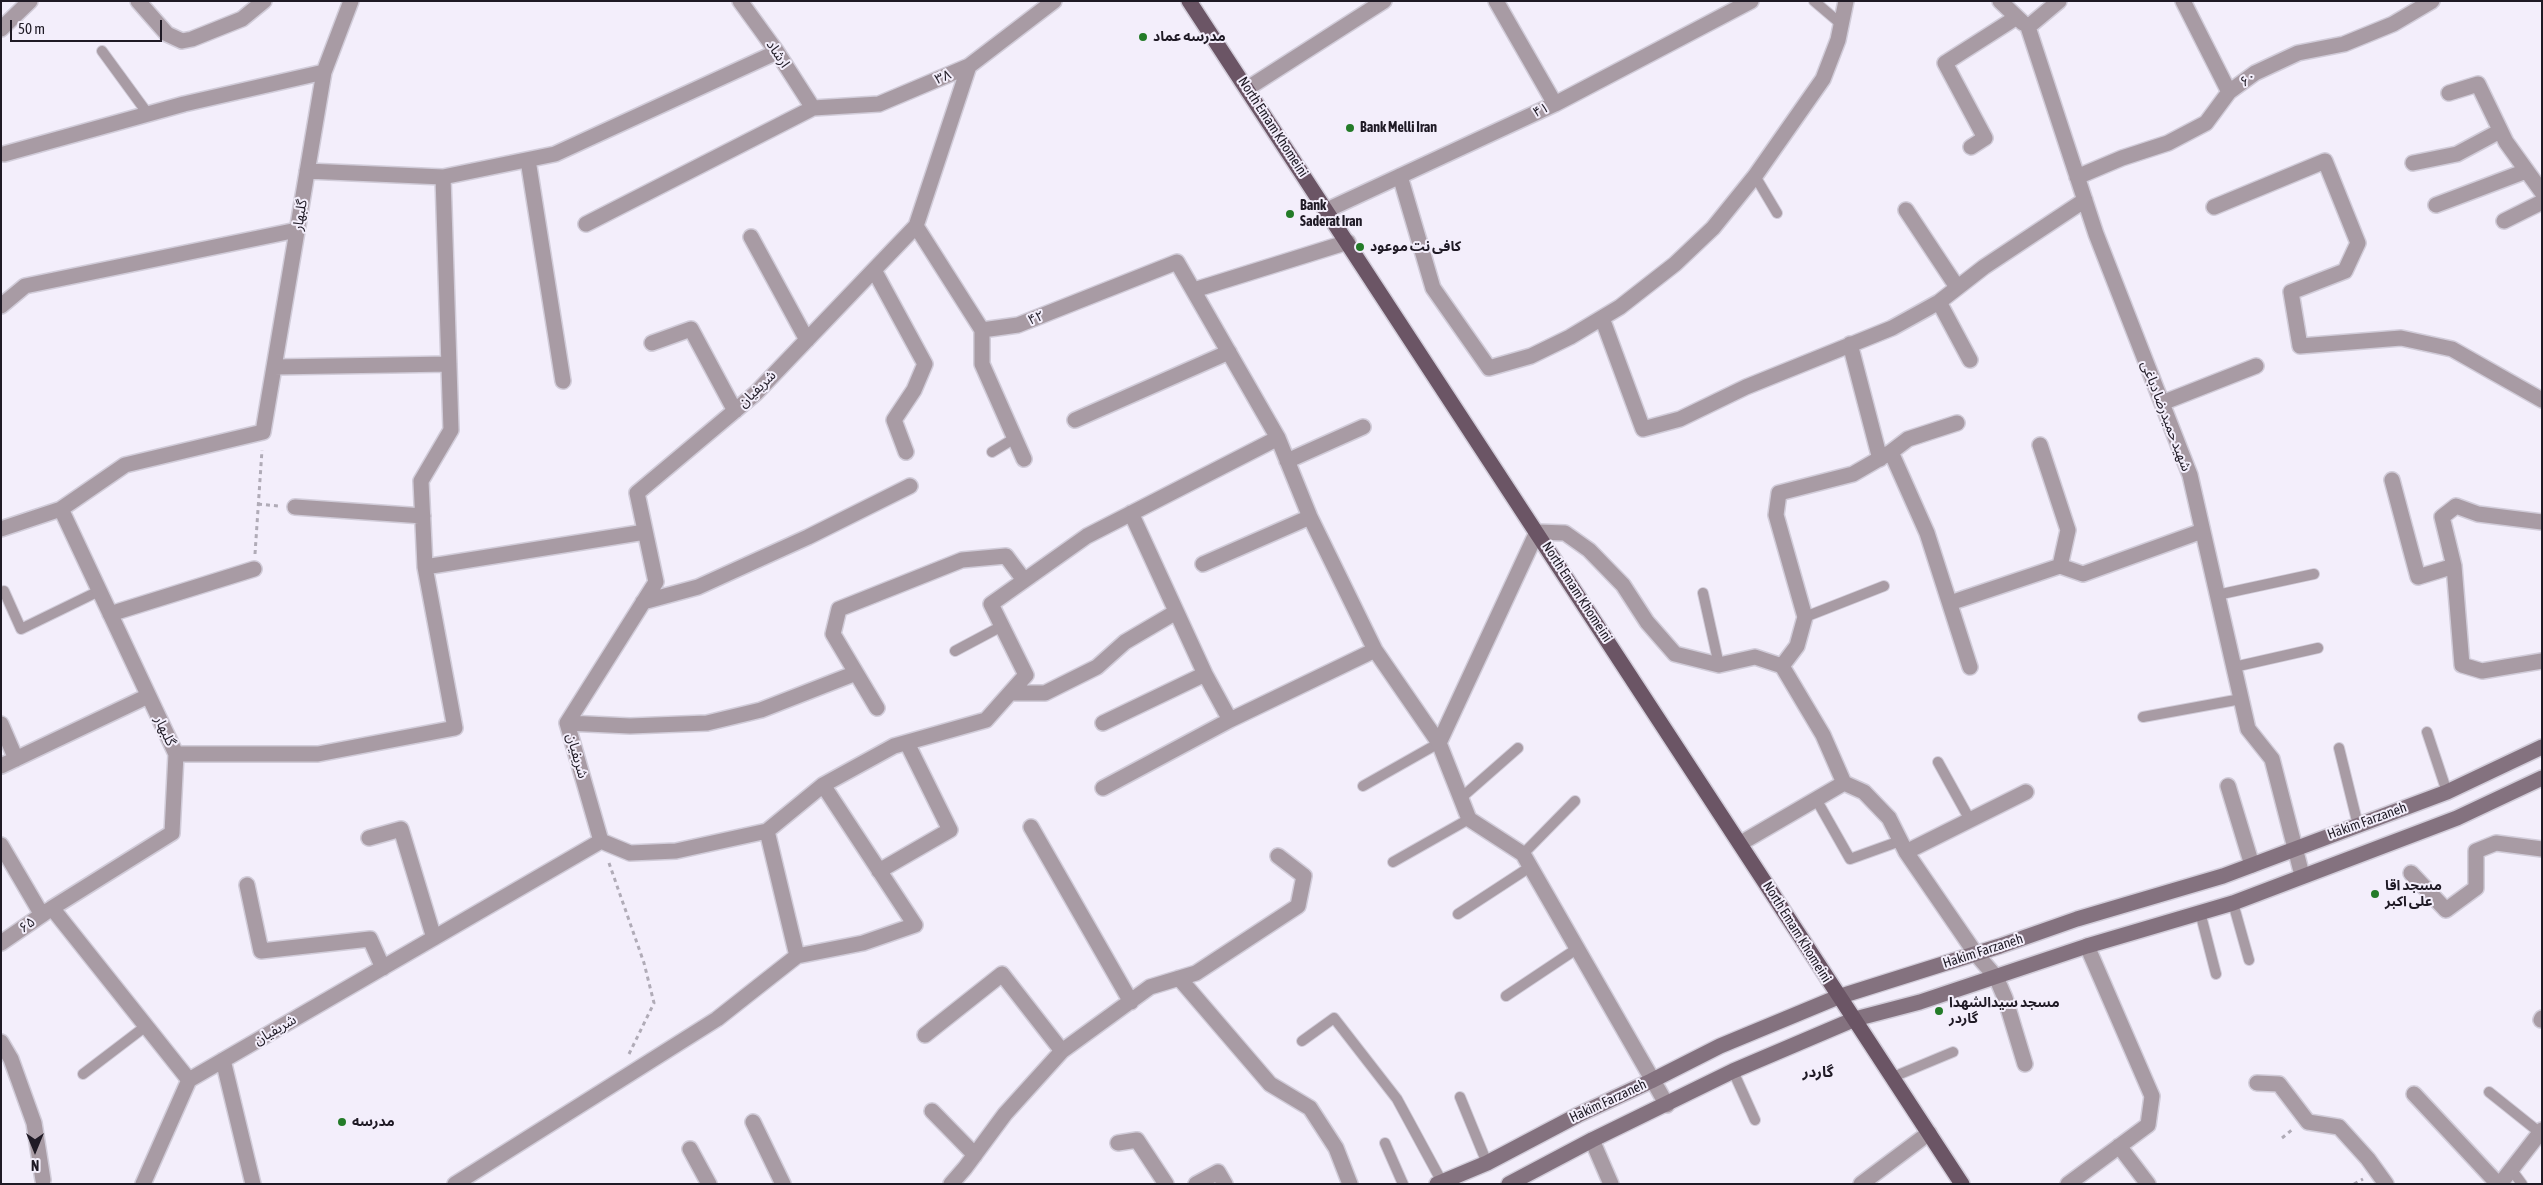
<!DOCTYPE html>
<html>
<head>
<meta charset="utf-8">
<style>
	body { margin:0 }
	#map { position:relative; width:2543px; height:1185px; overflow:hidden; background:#f3eefb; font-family:"Asap Condensed",sans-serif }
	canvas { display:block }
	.frame { position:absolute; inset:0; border:2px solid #1f1a25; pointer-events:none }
	.north { position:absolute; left:10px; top:1125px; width:50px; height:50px; -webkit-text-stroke:4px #f3eefb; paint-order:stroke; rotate:180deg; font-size:14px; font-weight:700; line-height:20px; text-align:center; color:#1f1a25 }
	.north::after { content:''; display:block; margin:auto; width:18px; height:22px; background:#1f1a25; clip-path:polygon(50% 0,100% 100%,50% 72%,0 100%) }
	.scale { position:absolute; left:10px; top:20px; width:152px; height:22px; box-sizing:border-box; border:2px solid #1f1a25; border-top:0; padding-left:6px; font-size:15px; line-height:18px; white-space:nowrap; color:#1f1a25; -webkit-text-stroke:4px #f3eefb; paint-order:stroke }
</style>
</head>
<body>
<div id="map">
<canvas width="2543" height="1185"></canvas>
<div class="frame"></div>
<div class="north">N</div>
<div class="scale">50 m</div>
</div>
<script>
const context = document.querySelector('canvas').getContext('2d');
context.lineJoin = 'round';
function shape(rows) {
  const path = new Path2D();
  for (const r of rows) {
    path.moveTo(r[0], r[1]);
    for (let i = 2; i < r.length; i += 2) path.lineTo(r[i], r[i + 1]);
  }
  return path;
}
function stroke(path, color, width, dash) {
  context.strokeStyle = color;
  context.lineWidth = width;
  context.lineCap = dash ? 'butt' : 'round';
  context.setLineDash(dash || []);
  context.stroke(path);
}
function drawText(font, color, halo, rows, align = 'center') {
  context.font = font + ' "Asap Condensed","Noto Sans Arabic",sans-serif';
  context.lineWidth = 4;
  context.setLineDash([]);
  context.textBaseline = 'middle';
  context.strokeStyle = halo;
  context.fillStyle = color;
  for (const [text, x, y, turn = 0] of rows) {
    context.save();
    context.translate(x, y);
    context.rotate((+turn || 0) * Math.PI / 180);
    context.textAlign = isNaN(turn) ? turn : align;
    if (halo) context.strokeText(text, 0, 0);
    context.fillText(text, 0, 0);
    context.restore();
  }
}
const path = shape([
	[258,504,278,506],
	[255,554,262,450],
	[609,863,644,963,654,1003,629,1054],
	[2282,1138,2293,1129],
	[2354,1184,2363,1179]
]);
const lane = shape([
	[1814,1,1841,24],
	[102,51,148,114],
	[1755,176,1777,213],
	[992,452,1015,438],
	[4,591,21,629,99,591],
	[1703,593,1719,665],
	[2217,595,2314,574],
	[1805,617,1884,586],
	[955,651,1002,626],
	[2234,667,2318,648],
	[2143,717,2241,699],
	[2427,732,2447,792],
	[2339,748,2358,825],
	[1938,762,1970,820],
	[1363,786,1439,743],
	[1461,798,1518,748],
	[1816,799,1850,859,1900,841],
	[1523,854,1575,801],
	[1393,862,1469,819],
	[2233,903,2249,960],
	[2200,912,2216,974],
	[1458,914,1530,867],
	[1506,996,1578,948],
	[1302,1041,1334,1018,1397,1099,1442,1182],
	[1733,1071,1755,1120],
	[83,1074,146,1026],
	[1893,1077,1953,1052],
	[2489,1092,2539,1132],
	[1460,1097,1487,1163],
	[1385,1143,1403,1184],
	[2511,1169,2522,1184]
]);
const street = shape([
	[138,1,167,34,182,41,192,39,242,19,264,1],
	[740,1,777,52,813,108],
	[1496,1,1555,104],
	[2000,1,2023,23],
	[2059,1,2028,27,2096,234,2190,475,2248,729,2272,759,2302,875],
	[2183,1,2229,92],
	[1,29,30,1],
	[1248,88,1384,1],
	[2449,93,2478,84,2506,142,2542,192],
	[1971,147,1985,138,1945,63,2017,17],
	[4,154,184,104,324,72],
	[528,160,563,381],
	[2413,163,2457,154,2500,131],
	[307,171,443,177],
	[1400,176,1433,288,1489,368,1531,356,1570,337,1620,307,1675,264,1713,228,1755,176,1823,79,1838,40,1846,1],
	[2077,177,2122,158,2168,143,2206,123,2229,92,2255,73,2298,53,2344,44,2393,24,2432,1],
	[2436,205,2526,171],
	[2214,207,2325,161,2358,243,2345,271,2291,292,2300,346,2401,338,2452,349,2542,400],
	[1327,210,1555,104,1751,1],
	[1906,210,1957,287],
	[2504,221,2542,202],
	[586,224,813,108,879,104,969,66,1054,1],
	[916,226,982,330,1018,325,1177,262,1278,438,1310,517,1375,650,1439,743,1469,819,1523,854,1667,1105],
	[751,237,807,340],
	[874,270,925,364,914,390,894,420,906,452],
	[1194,290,1348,242],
	[1939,302,1970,360],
	[1,306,25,286,297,230],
	[1602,318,1643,429,1680,419,1746,387,1892,328,1939,302,1984,267,2085,200],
	[982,330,982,364,1024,459],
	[652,343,691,329,735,411],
	[1850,344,1880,459],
	[274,367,449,364],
	[2162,403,2256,366],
	[1075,420,1229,352],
	[2040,445,2068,530,2060,566],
	[1891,452,1927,533,1970,667],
	[1287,461,1363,427],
	[2392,480,2418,577,2454,566],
	[295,507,423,516],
	[1131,513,1205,674,1230,720],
	[2542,522,2478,514,2456,506,2442,517,2454,566,2462,665,2482,671,2542,661],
	[1,529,61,509],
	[1203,564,1310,517],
	[425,567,645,532],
	[643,602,698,587,808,537,910,486],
	[1950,603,2060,566,2083,574,2202,531],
	[110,614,254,569],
	[1782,666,1797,646,1805,617,1776,515,1779,493,1853,474,1891,452,1908,439,1957,423],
	[1010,693,1045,693,1097,667,1125,642,1176,612],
	[877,708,833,634,839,609,962,560,1006,556,1024,580],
	[567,723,630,726,707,723,761,710,856,673],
	[1103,723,1205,674],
	[1,724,16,759],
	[1439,743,1537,532,1565,533,1589,550,1623,585,1647,622,1675,654,1719,665,1755,657,1782,666,1823,735,1844,783,1864,792,1889,818,1906,852,1976,954,1996,977,2005,998,2025,1064],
	[176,754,318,754,455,728,425,567,421,481,451,430,443,177,555,154,777,52],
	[1,766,148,696],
	[2228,786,2252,865],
	[1103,788,1230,720,1375,650],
	[1031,827,1131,1002],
	[369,838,401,829,434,938],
	[601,841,630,853,676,851,767,831],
	[1741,843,1844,783],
	[1,845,42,915],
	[1906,852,2026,792],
	[879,871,950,830,907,743],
	[2411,873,2446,910,2476,888,2476,851,2496,843,2542,849],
	[247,885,261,951,370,939,383,968],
	[1,943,49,910],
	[797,956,863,943,915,925,823,785],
	[1179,978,1270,1084,1310,1108,1336,1148,1350,1184],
	[2541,1020,2542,1018],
	[925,1035,1002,974,1062,1051],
	[1,1042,11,1059,34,1123,43,1180],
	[223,1060,253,1184],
	[189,1080,52,908,172,833,176,754,61,509,125,465,263,432,324,72,351,1],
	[2257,1083,2279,1084,2308,1122,2339,1127,2368,1159,2386,1184],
	[2414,1094,2498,1184],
	[932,1111,975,1155],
	[753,1122,783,1184],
	[1592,1140,1611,1184],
	[1118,1143,1137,1140,1166,1184],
	[2119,1146,2148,1184],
	[690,1149,709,1184],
	[143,1184,189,1080,601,841,567,723,656,582,637,493,756,393,916,226,969,66],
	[455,1184,717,1019,797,956,767,831,823,785,894,746,986,720,1026,675,991,604,1087,536,1278,438],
	[951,1184,965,1168,1005,1114,1062,1051,1150,987,1196,973,1298,906,1304,876,1278,856],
	[1196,1184,1218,1172,1225,1184],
	[1861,1184,1929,1133],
	[2068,1184,2148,1125,2152,1096,2087,946],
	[2500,1184,2542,1130]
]);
const secondary = shape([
	[1437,1184,1487,1163,1578,1115,1651,1081,1720,1046,1838,997,2000,946,2077,919,2223,876,2447,792,2542,747],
	[1509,1184,1592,1140,1733,1071,1855,1019,1920,1002,2087,946,2233,903,2457,818,2542,778]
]);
const primary = shape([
	[1189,1,1962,1184]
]);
const markers = [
	[1143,37,5,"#237b28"],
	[1350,128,5,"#237b28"],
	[1290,214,5,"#237b28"],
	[1360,247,5,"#237b28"],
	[2375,894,5,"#237b28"],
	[1939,1011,5,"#237b28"],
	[342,1122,5,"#237b28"]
];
const poiNames = [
	["مدرسه عماد",1153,37],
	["Bank Melli Iran",1360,128],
	["Bank",1300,206],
	["Saderat Iran",1300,222],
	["کافی نت موعود",1370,247],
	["مسجد اقا",2385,886],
	["علی اکبر",2385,902],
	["مسجد سیدالشهدا",1949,1003],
	["گاردر",1949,1019],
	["مدرسه",352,1122]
];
const streetNames = [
	["ارشاد",778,54,56],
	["۳۸",943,77,-23],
	["۶۰",2248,79,-35],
	["۴۱",1541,110,-25],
	["North Emam Khomeini",1273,127,57],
	["گلبهار",300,215,-81],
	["۴۲",1036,318,-21],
	["شریفیان",757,389,-44],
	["شهید حمیدرضا دباغی",2166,416,69],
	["North Emam Khomeini",1577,592,57],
	["گلبهار",165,731,65],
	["شریفیان",577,756,74],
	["Hakim Farzaneh",2367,821,-20],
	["۶۵",27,925,-35],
	["North Emam Khomeini",1797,932,58],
	["Hakim Farzaneh",1983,951,-18],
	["شریفیان",275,1030,-30],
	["Hakim Farzaneh",1608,1101,-25]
];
const neighbourhoodNames = [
	["گاردر",1818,1072]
];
stroke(lane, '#d1ccd9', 12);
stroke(street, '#d1ccd9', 18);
stroke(secondary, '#d1ccd9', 18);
stroke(primary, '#d1ccd9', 18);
stroke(path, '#b0abb7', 3, [4, 4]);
stroke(lane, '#a89ba4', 10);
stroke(street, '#a89ba4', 15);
stroke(secondary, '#84727f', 15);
stroke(primary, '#6b5565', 15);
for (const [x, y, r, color] of markers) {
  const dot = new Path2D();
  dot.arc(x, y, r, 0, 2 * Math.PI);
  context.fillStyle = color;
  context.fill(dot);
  stroke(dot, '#f3eefb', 2);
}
drawText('bold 14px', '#1f1a25', '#f3eefb', poiNames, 'left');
drawText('14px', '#1f1a25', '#f3eefb', streetNames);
drawText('bold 15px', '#1f1a25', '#f3eefb', neighbourhoodNames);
</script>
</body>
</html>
